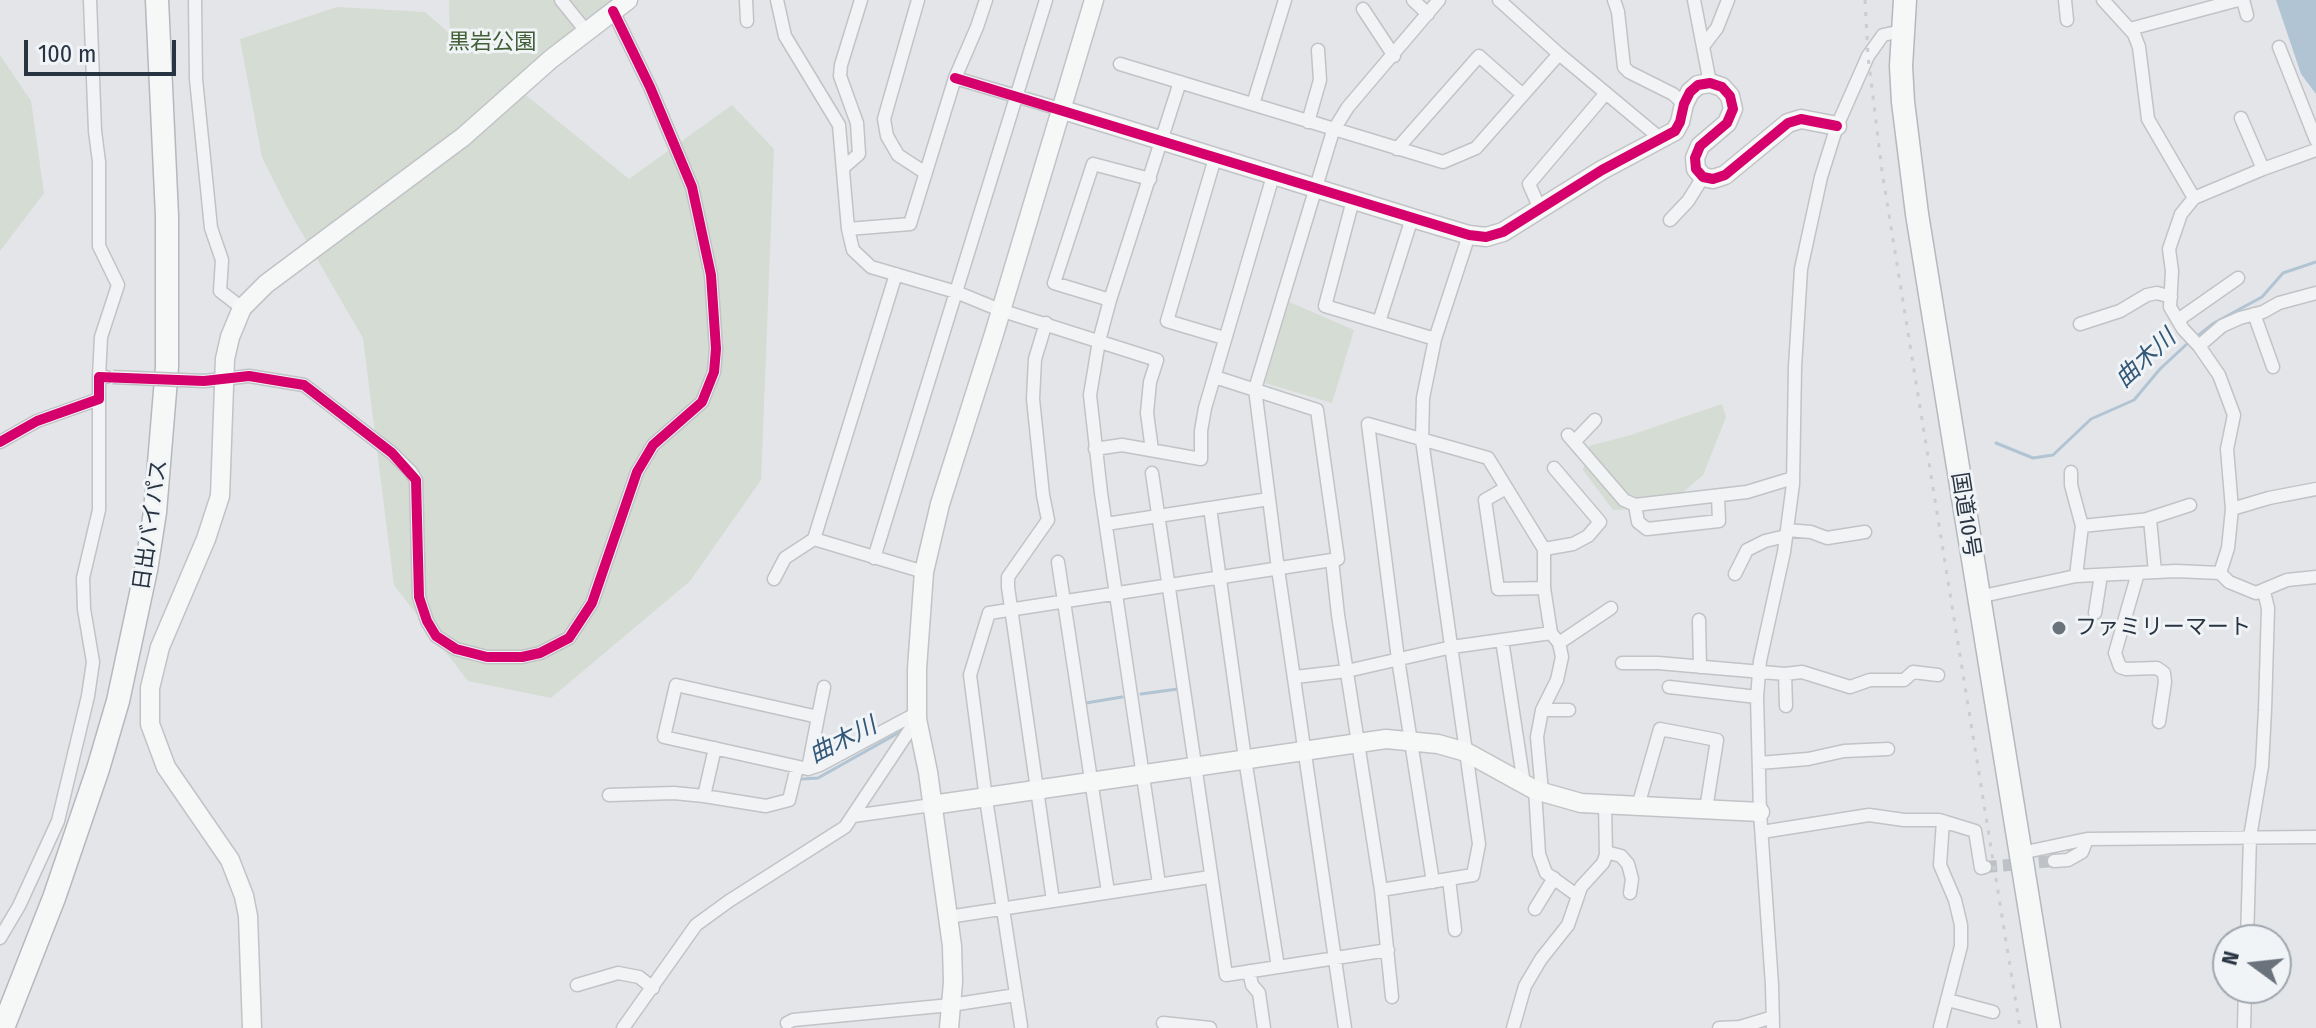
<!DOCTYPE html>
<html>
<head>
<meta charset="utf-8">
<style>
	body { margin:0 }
	#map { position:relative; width:2316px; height:1028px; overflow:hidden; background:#e3e5e8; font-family:"Fira Sans Condensed",sans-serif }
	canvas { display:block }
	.north { position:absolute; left:2212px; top:924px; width:80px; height:80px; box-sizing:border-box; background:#f1f4f7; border:2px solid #a1a7af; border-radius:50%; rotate:285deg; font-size:22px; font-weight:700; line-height:32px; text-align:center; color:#293442 }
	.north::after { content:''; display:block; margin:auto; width:28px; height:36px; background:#6a727c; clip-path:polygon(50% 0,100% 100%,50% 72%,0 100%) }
	.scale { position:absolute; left:24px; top:40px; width:152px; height:36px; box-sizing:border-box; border:4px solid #293442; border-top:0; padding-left:10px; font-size:24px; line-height:28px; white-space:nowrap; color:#293442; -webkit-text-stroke:6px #f1f4f7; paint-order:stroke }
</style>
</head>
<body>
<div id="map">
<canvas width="2316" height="1028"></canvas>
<div class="north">N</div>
<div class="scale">100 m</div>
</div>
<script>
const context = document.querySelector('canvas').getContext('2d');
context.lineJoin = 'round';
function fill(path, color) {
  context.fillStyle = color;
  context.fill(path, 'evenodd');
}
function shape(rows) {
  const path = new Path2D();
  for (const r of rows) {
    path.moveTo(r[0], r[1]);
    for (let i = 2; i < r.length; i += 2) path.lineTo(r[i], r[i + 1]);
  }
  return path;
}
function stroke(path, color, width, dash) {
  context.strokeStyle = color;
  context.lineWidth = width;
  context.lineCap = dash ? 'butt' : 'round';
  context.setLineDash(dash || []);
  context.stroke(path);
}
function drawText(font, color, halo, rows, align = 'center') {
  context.font = font + ' "Fira Sans Condensed","Noto Sans JP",sans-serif';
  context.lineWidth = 6;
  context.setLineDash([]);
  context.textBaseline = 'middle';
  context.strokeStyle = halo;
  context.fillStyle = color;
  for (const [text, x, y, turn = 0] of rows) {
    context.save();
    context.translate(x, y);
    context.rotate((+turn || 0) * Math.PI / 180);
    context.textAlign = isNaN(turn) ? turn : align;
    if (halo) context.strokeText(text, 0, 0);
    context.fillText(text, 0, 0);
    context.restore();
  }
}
const green = shape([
	[449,0,613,0,511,83,629,179,732,105,774,149,761,480,690,581,551,698,468,681,394,585,363,338,288,209,262,157,240,39,337,7,425,12,450,34],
	[0,55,31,101,44,193,0,251],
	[1289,302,1354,330,1332,403,1265,383],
	[1722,404,1726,417,1703,475,1667,506,1613,510,1583,470,1589,446,1631,435]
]);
const water = shape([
	[2276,0,2316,0,2316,94,2301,74]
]);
const stream = shape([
	[2195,338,2214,323,2262,297,2283,273,2316,262],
	[1996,443,2033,458,2053,455,2091,419,2134,400,2160,369,2189,342],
	[1141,694,1178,689],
	[1086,703,1122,697],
	[802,779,818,778,900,732]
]);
const streetTunnel = shape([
	[1985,867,2054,861]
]);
const street = shape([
	[90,0,95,131,99,162,99,246,118,285,101,337,99,377],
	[195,0,196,79,211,228,222,260,220,291,242,308],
	[561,0,586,31],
	[746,0,747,21],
	[777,0,785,36,839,125,848,229,853,250,871,267,956,292,1000,310,1157,360,1150,382,1147,413,1152,450],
	[918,0,884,119,887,136,898,155,924,172],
	[1413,0,1428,14],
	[1499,0,1559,54,1661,139],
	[1614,0,1618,12,1624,67,1629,72,1673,94,1684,104],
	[1694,0,1710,83],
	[2065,0,2067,20],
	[2103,0,2134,34,2139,47,2148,119,2194,198,2181,214,2169,249,2172,271,2170,307,2183,329,2199,346,2219,375,2234,415,2227,449,2232,509,2228,548,2220,573],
	[2243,0,2247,15],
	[1363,9,1394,56],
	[2130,29,2238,0],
	[1704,45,1717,28,1728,0],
	[2279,47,2316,140],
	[1120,64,1443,162,1476,148,1559,54],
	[955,78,1060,109],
	[1253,104,1285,0],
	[1308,122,1320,80,1318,50],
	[1397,149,1479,56,1523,95],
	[1215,158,1167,321,1224,338],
	[844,167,859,154,857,123,840,76,841,65,861,0],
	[2263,169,2316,150],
	[2194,198,2263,169,2241,118],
	[1353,200,1325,306,1435,339],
	[1540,209,1529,184,1606,93],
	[1670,220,1688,201,1703,177],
	[848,229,910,224,955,78,977,27,986,0],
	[896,274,814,539,924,572],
	[1110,300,1054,283,1093,164,1150,179],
	[2254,314,2273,367],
	[2178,320,2238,278],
	[1379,322,1412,218],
	[1046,323,1035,359,1033,399,1043,495,1048,520,1008,577,1008,587,1053,901],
	[2080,324,2120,311,2147,295,2157,293,2171,297],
	[2199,346,2222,326,2240,318,2263,312,2279,303,2316,293],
	[1215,377,1317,410,1338,559,1332,560,1338,615,1381,890,1392,997],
	[204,381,249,376,304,385,392,453,411,472,416,480,419,597,427,621,436,636,456,649,487,657,522,657,540,653,569,638,592,603,637,472,653,445,702,402,714,372,716,349,711,275,692,187,650,87,613,11],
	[1568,435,1624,500,1635,505,1747,492,1793,478],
	[0,442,37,421,99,399,99,377,106,377],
	[1574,442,1595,420],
	[1095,449,1122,445,1201,459,1201,431,1205,408,1273,176],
	[2071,472,2071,485,2082,526,2076,576],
	[1152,473,1226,975,1388,950],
	[1506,488,1485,500,1498,589,1544,588],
	[1635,505,1638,522,1647,529,1719,521,1718,496],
	[1210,508,1245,759,1278,967],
	[2232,509,2269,498,2316,489],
	[2147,519,2190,505],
	[1106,524,1269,499],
	[2082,526,2150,519,2155,572],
	[1787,530,1811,532,1827,538,1865,532],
	[1544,549,1573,544,1588,536,1600,522,1554,468],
	[874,558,1046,0],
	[1058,562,1108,892],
	[2138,573,2115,653,2120,667,2126,669,2157,668,2164,673,2165,682,2159,722],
	[1735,574,1747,550,1765,541,1786,536],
	[774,579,785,558,814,539],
	[1978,597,2076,576,2176,571,2220,573,2229,582,2256,593,2287,580,2316,577],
	[2095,613,2101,575],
	[1699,620,1700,667],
	[1502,640,1524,784],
	[1559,643,1611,608],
	[1622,663,1658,663,1785,674,1786,706],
	[1785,674,1802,672,1850,687,1870,680,1904,680,1913,672,1938,675],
	[1295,677,1347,671,1452,647,1551,633],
	[1669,687,1757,697],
	[1542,710,1569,710],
	[818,717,824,687],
	[715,748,704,796,766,806,789,800,797,767],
	[1759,763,1808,759,1844,751,1888,749],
	[808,769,818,717,676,685,664,737,808,769,820,765,917,713],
	[609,795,674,793,704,796],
	[1638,806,1660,729,1717,740,1706,809],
	[853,816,932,805],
	[1762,832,1869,815,1904,820,1939,820,1975,831,1981,868,1985,867],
	[1606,852,1621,856,1628,864,1632,879,1630,893],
	[2021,853,2087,839,2316,837],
	[2054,861,2068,860,2082,852,2087,839],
	[1449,879,1455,930],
	[1433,882,1398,659,1368,424,1488,458,1544,549,1544,588,1551,633,1559,643,1562,657,1557,680,1542,710,1537,737,1542,792],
	[1159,884,1101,493,1090,395,1099,341,1110,300,1180,82],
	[1381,890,1473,875,1479,844,1422,440,1423,398,1435,339,1469,235],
	[1578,896,1581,887,1603,863,1606,855,1605,804],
	[1535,909,1554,878],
	[948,917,1210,877],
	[0,938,19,906,58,821,88,696,93,662,84,609,83,578,99,510,99,399],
	[2247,940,2250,837,2262,766,2265,710,2268,608,2264,592],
	[1249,971,1252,985,1259,993,1264,1028],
	[577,985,618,973,639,977,653,988],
	[1948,1000,1993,1012],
	[787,1023,793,1020,951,1005,1016,995],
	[1163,1023,1210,1028],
	[1021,1026,986,799,970,675,989,613,1332,560],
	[1940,1027,1961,946,1961,925,1955,900,1940,865,1943,821],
	[623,1028,696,925,729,901,845,827,917,719],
	[1345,1028,1278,569,1255,389,1333,131,1348,107,1439,0],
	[1513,1028,1525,986,1541,959,1568,925,1578,896,1546,873,1539,854,1535,790],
	[1719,1028,1740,1027,1773,1017],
	[1773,1028,1772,985,1760,812,1757,697,1760,661,1784,552,1793,484,1795,367,1801,269,1821,177,1837,126,1868,56,1883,35,1902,31],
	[2244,1028,2245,988]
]);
const secondary = shape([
	[1060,109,1412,218,1469,235,1486,237,1503,232,1602,170,1675,131,1680,122,1684,104,1690,92,1698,85,1710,83,1722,87,1730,96,1733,109,1727,123,1700,146,1695,158,1696,169,1703,177,1713,179,1725,175,1788,123,1801,119,1837,126],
	[932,805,1386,739,1438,744,1466,752,1535,790,1581,803,1760,812],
	[252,1028,248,916,244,896,230,860,166,767,150,724,150,688,160,647,206,539,220,496,225,359,230,337,242,308,266,284,463,137,551,59,628,0],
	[949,1028,953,982,952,946,928,772,917,719,917,669,924,572,940,504,994,334,1094,0]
]);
const highway = shape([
	[1905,0,1901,66,1903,102,1917,214,2049,1028],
	[3,1028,54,898,98,769,118,701,146,570,155,512,167,367,167,216,157,0]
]);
const rail = shape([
	[1865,0,1868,56,1882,171,2020,1028]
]);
const streetBridge = shape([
	[113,377,204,381]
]);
const cycleway = shape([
	[955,78,1469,235,1486,237,1503,232,1602,170,1675,131,1680,122,1684,104,1690,92,1698,85,1710,83,1722,87,1730,96,1733,109,1727,123,1700,146,1695,158,1696,169,1703,177,1713,179,1725,175,1788,123,1801,119,1837,126],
	[0,442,37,421,99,399,99,377,204,381,249,376,304,385,392,453,416,480,419,597,427,621,436,636,456,649,487,657,522,657,540,653,569,638,592,603,637,472,653,445,702,402,714,372,716,349,711,275,692,187,650,87,613,11]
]);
const markers = [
	[2059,628,8,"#6a727c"]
];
const parkNames = [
	["黒岩公園",492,43]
];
const streetNames = [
	["国道10号",1965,515,81],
	["日出バイパス",151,525,-82]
];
const poiNames = [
	["ファミリーマート",2075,628]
];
const waterNames = [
	["曲木川",2146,359,-43],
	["曲木川",843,741,-27]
];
fill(green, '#d4dcd3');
fill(water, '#b1c4d3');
stroke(stream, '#b1c4d3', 3);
stroke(streetTunnel, '#bec2c7', 12, [12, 6]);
stroke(street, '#c1c3c6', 15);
stroke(secondary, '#c1c3c6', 21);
stroke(highway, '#b5b8bd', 25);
stroke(street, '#f2f3f5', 12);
stroke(secondary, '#f6f7f7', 18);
stroke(highway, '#f6f7f7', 22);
stroke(rail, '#cbcdd0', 3, [4, 8]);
stroke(streetBridge, '#c1c3c6', 15, []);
stroke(streetBridge, '#f2f3f5', 12);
stroke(cycleway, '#d6006c', 10);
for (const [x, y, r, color] of markers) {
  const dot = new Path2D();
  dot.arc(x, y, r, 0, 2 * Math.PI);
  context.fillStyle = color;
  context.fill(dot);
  stroke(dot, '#f1f4f7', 3);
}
drawText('22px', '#415e36', '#f1f4f7', parkNames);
drawText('22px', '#293442', '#f1f4f7', streetNames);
drawText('22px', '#293442', '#f1f4f7', poiNames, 'left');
drawText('italic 24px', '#325777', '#f1f4f7', waterNames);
</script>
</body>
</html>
